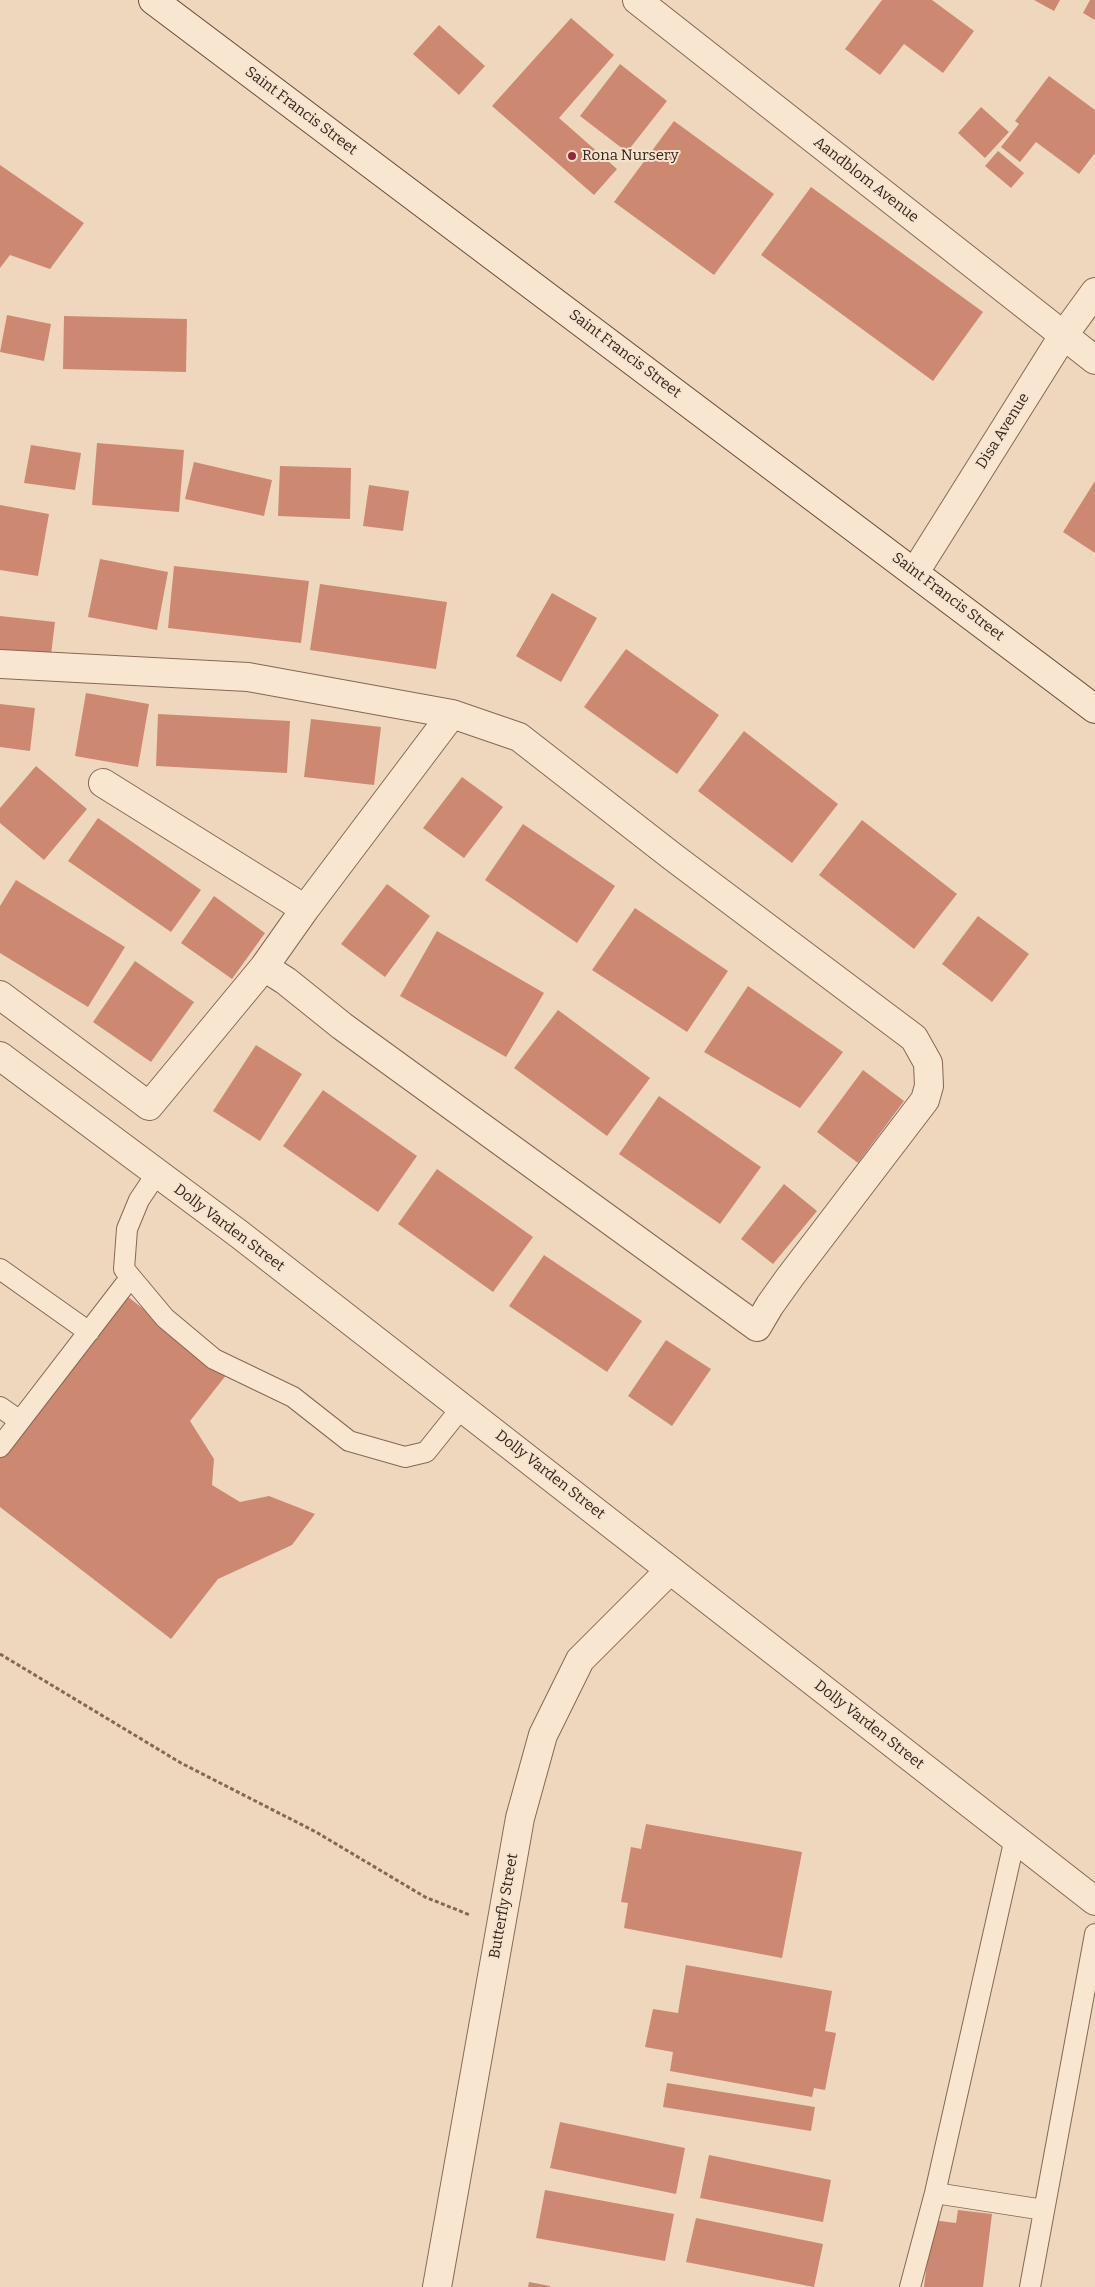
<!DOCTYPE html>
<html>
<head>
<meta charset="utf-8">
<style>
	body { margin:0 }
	canvas { display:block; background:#eed7bd }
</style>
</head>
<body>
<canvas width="1095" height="2287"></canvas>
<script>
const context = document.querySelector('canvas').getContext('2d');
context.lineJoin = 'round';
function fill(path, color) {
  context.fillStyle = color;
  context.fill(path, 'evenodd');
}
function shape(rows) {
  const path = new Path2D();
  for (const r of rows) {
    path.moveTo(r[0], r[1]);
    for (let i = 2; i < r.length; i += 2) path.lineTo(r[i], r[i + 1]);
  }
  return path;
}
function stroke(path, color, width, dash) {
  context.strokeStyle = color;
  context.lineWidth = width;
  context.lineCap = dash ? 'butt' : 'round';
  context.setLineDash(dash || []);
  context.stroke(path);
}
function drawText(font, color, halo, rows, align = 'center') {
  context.font = font + ' Bitter,serif';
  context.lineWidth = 4;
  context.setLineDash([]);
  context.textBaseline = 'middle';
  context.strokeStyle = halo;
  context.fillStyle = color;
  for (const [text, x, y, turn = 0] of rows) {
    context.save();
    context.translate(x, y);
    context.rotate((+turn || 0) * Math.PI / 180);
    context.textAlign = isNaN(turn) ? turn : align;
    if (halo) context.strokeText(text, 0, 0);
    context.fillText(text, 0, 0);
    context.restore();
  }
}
const building = shape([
	[882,0,932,0,974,31,943,73,904,44,880,75,845,49],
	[1034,0,1060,0,1054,11],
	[1090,0,1095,0,1095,20,1083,13],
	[571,18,614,55,559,118,617,169,594,195,492,106],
	[439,25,485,66,459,95,413,54],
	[620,64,667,101,627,152,580,116],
	[1049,76,1095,110,1095,153,1079,174,1036,142,1020,162,1001,147,1019,124,1015,121],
	[981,107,1009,132,985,158,958,133],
	[674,121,774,194,714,275,614,202],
	[998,151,1024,173,1011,188,985,166],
	[0,165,84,223,50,269,10,255,0,268],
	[811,187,983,312,933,381,761,255],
	[7,315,51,324,44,361,0,352],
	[64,316,187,319,186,372,63,369],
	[97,443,184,450,179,512,92,505],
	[31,445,81,453,75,490,24,483],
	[194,462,272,480,264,516,185,499],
	[280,466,351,468,350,519,278,516],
	[1095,481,1095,553,1063,532],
	[369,485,409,491,403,531,363,526],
	[0,505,49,514,38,576,0,570],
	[100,559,168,572,157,630,88,617],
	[174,566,309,581,301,643,168,628],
	[320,584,447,602,436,669,310,650],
	[552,593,597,618,561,682,516,656],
	[0,616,55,622,50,663,0,658],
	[626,649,719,715,677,774,584,707],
	[86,693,149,704,138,767,75,756],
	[0,704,35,708,30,751,0,747],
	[158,714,290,721,287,773,156,766],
	[311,719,381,727,374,785,304,777],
	[744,731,838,804,792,863,698,791],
	[36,766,87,809,44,860,0,823,0,808],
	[462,777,503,807,464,858,423,828],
	[98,818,201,890,171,932,68,861],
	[862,820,957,894,914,949,819,875],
	[523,824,615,886,577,943,485,880],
	[16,880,125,947,88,1007,0,953,0,906],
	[387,884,430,916,385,977,341,944],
	[214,896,265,933,232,979,181,943],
	[635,908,728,971,687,1032,592,970],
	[978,916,1029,954,992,1002,942,964],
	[437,931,544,993,506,1057,400,996],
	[135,961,194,1002,151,1062,93,1022],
	[748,986,843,1052,800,1108,704,1052],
	[558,1010,650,1078,607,1136,514,1068],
	[256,1045,302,1074,260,1141,213,1111],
	[863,1070,904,1101,858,1163,817,1132],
	[323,1090,417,1156,378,1212,283,1146],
	[659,1096,761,1167,720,1224,619,1154],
	[437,1169,533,1237,493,1292,398,1224],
	[784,1184,817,1211,773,1264,741,1239],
	[544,1255,642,1321,607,1372,509,1306],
	[123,1293,227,1374,190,1421,214,1459,212,1485,240,1502,269,1496,315,1514,292,1545,218,1579,171,1639,0,1507,0,1451],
	[666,1340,711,1369,672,1426,628,1396],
	[646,1824,802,1852,782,1958,624,1928,628,1903,621,1902,631,1847,641,1849],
	[686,1965,832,1991,825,2031,836,2033,825,2090,814,2088,812,2097,670,2071,673,2052,645,2047,653,2009,678,2013],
	[667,2083,815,2107,811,2131,663,2107],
	[560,2122,685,2148,676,2194,550,2168],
	[709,2155,831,2180,823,2222,700,2198],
	[545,2190,674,2214,665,2261,536,2238],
	[958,2210,992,2214,983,2287,924,2287,932,2220,956,2223],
	[696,2218,823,2244,814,2287,686,2262],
	[529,2282,550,2286,550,2287,528,2287]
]);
const path = shape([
	[0,1654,181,1763,316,1832,425,1897,470,1915]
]);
const lane = shape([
	[157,1173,139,1200,127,1229,124,1269,165,1318,214,1359,293,1397,349,1441,405,1457,426,1452,462,1407],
	[0,1269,89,1332],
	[0,1407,20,1421],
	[0,1447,130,1278],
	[935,2193,1044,2210],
	[910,2287,935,2193,1015,1838],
	[1030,2287,1095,1934]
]);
const street = shape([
	[637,0,1095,360],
	[915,572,1063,336,1095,292],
	[0,664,248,677,452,714,519,737,673,857,914,1038,928,1063,929,1086,925,1100,790,1277,770,1305,757,1327,342,1026,286,981,264,967],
	[103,783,305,909],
	[0,995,149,1106,264,967,305,909,452,714],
	[0,1056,239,1234,1095,1901],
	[437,2287,520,1818,543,1735,580,1660,670,1570]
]);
const secondary = shape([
	[153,0,1095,709]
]);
const markers = [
	[572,156,5,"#962539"]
];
const streetNames = [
	["Saint Francis Street",301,111,37],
	["Aandblom Avenue",866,180,38],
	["Saint Francis Street",625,354,37],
	["Disa Avenue",1003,431,-58],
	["Saint Francis Street",948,597,37],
	["Dolly Varden Street",229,1228,37],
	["Dolly Varden Street",550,1475,38],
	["Dolly Varden Street",869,1725,38],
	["Butterfly Street",504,1906,-80]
];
const poiNames = [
	["Rona Nursery",582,156]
];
fill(building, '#cd8872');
stroke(lane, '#866756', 22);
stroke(street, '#866756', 30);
stroke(secondary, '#68493a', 30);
stroke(path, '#866756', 3, [4, 2.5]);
stroke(lane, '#f9e6d0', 20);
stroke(street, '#f9e6d0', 28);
stroke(secondary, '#f9e6d0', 28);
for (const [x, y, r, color] of markers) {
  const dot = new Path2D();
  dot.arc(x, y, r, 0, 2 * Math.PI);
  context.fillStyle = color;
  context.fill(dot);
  stroke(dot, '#f6e3cd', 2);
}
drawText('15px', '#35231b', '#f6e3cd', streetNames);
drawText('15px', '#35231b', '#f6e3cd', poiNames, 'left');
</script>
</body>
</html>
